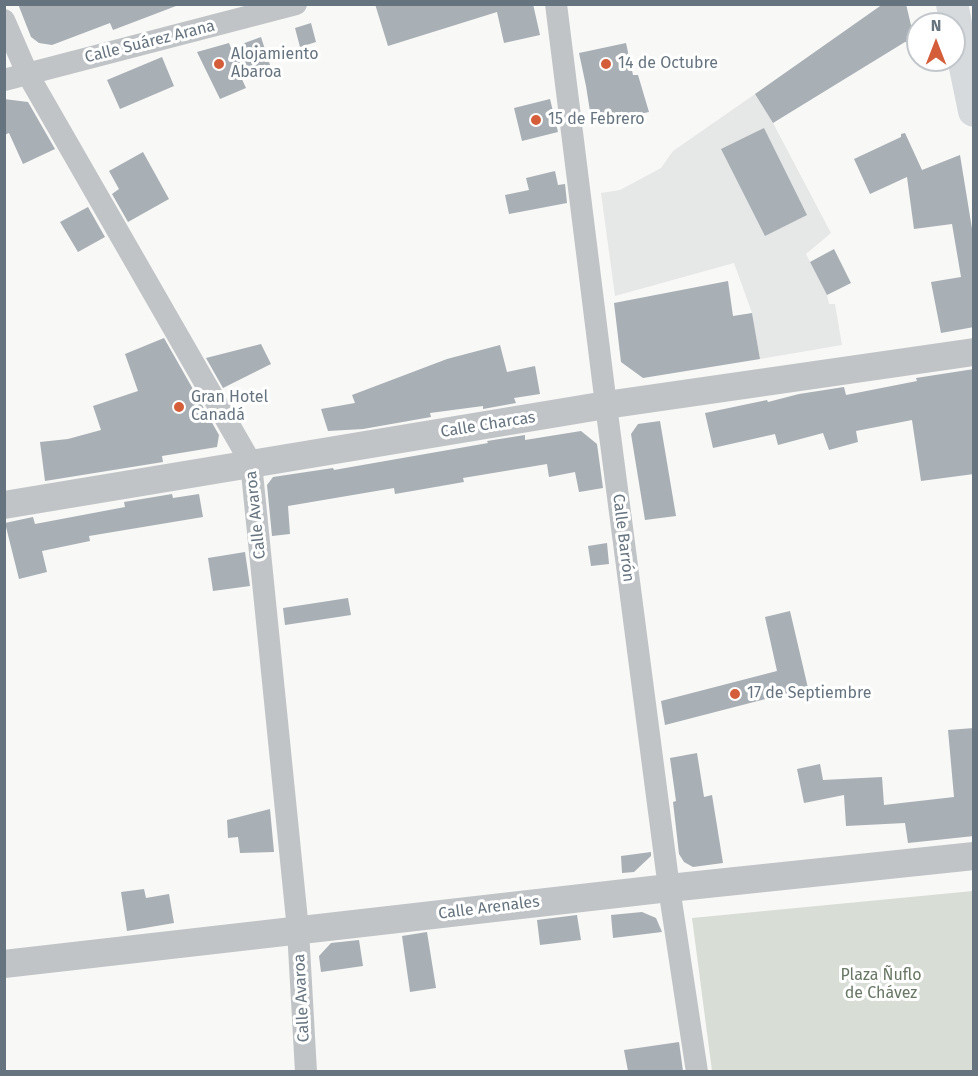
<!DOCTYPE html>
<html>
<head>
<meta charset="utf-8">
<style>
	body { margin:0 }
	#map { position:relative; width:978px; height:1076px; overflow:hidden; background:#f8f8f6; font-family:"Fira Sans",sans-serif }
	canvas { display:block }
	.frame { position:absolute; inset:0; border:6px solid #66747f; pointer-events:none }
	.north { position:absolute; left:906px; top:12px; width:60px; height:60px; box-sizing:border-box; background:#fff; border:2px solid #c2c7cc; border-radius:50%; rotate:0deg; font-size:16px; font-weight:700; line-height:24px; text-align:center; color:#66747f }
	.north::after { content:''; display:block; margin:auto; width:21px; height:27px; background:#d55e3a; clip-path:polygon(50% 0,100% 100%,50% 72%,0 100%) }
</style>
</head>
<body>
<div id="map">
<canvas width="978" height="1076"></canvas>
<div class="frame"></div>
<div class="north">N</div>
</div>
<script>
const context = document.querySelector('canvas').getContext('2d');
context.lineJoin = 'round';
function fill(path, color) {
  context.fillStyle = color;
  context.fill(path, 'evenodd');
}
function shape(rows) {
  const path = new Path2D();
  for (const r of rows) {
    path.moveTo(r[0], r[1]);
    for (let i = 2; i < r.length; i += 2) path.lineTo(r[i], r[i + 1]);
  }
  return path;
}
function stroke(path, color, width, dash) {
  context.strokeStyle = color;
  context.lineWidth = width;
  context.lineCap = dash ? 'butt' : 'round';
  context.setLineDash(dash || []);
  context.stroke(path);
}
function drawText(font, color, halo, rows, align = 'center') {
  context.font = font + ' "Fira Sans",sans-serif';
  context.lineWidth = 6;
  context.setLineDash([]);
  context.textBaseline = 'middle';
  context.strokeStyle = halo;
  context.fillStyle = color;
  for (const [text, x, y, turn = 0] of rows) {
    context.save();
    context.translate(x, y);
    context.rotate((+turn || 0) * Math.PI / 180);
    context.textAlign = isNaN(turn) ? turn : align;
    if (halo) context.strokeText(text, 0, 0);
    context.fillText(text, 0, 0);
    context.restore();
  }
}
const built = shape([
	[755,94,773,123,831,233,806,254,827,295,829,304,835,304,842,345,760,359,752,313,734,263,615,296,601,193,620,190,661,168,673,151]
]);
const green = shape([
	[973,891,973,1071,712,1071,692,918]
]);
const building = shape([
	[18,4,175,4,176,6,113,30,110,23,52,45,39,43,31,37],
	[375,4,533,4,540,35,504,43,497,12,388,46],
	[883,4,906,4,915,42,905,42,773,123,755,94],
	[311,23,316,42,300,47,295,28],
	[261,37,270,65,240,75,246,88,220,99,197,52,229,43,231,48],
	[626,43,633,75,638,75,649,112,592,124,586,86,579,53],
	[162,57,174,86,120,109,107,80],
	[4,99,28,102,55,149,23,164,9,133,4,135],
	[550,99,558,132,522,141,514,108],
	[764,128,807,215,765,236,721,149],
	[905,133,922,170,960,155,974,241,974,327,941,333,931,282,961,277,952,224,914,229,907,177,870,194,854,159,901,137,901,134],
	[143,152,169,199,128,222,112,194,119,189,109,171],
	[555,171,558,185,565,184,567,203,509,214,505,195,529,190,526,178],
	[88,207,105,237,78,252,60,222],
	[834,249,851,283,827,295,810,262],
	[728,281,733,316,752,313,760,359,643,378,621,362,614,303],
	[164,338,219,435,217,447,162,456,163,462,45,481,40,442,68,439,101,430,93,406,138,391,125,354],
	[261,344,271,364,223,388,206,358],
	[500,345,507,372,535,366,540,394,514,398,516,403,483,409,483,406,430,413,431,417,363,429,328,431,321,409,355,403,352,395,447,359],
	[974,369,974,474,921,481,912,420,856,431,858,442,829,450,823,433,778,445,775,434,713,448,705,413,767,400,768,402,799,394,844,387,846,395,917,381,916,378],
	[660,421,676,516,645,520,631,434,638,424],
	[581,431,597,444,603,488,579,492,575,472,549,477,547,464,463,478,464,482,395,494,394,488,288,506,290,534,272,536,267,485,273,477,333,468,334,470,488,443,487,441,525,435,525,440],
	[172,494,173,498,199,494,203,517,89,536,90,541,42,551,47,572,19,579,5,523,33,517,35,524,125,507,124,502],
	[607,543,609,564,591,566,588,546],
	[245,552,250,586,213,591,208,558],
	[348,598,351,615,285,625,283,608],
	[790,611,808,688,665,725,661,701,777,671,765,617],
	[974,728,974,836,908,843,905,823,846,826,844,795,804,803,797,769,820,764,823,780,882,777,884,805,954,797,948,730],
	[697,753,704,797,712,795,723,863,693,867,684,862,679,854,673,802,676,801,670,758],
	[270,809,274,852,240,853,238,837,228,838,227,820],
	[651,852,651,856,634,872,622,873,621,856],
	[144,889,146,898,169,894,174,923,127,931,121,892],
	[642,912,656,918,662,932,613,938,611,915],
	[577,915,581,940,540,945,537,920],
	[427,932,436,988,410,992,402,936],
	[359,940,363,966,321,972,319,956,331,943],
	[679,1042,683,1071,628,1071,624,1050]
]);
const minor = shape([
	[556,4,606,405,669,888,697,1072],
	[4,20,27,73,251,463,298,930,306,1072],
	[4,80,296,4]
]);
const tertiary = shape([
	[4,505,606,405,974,352],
	[4,964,669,888,974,856]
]);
const secondary = shape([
	[952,4,974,111]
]);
const markers = [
	[219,64,6,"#d55e3a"],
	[606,64,6,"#d55e3a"],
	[536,120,6,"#d55e3a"],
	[179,407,6,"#d55e3a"],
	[735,694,6,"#d55e3a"]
];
const streetNames = [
	["Calle Suárez Arana",150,42,-14],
	["Calle Charcas",488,425,-9],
	["Calle Avaroa",256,515,-96],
	["Calle Barrón",623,538,83],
	["Calle Arenales",489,908,-7],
	["Calle Avaroa",302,998,-93]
];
const poiNames = [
	["Alojamiento",231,55],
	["Abaroa",231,73],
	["14 de Octubre",618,64],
	["15 de Febrero",548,120],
	["Gran Hotel",191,398],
	["Canadá",191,416],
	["17 de Septiembre",747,694]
];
const parkNames = [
	["Plaza Ñuflo",881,976],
	["de Chávez",881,994]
];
fill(built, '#e6e7e7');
fill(green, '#d8ddd6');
fill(building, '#a8afb5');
stroke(minor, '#c0c4c7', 22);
stroke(tertiary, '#c0c4c7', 28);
stroke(secondary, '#d6dadd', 32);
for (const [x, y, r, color] of markers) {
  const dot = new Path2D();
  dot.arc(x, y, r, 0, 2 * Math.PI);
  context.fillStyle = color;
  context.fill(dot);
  stroke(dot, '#fff', 2);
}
drawText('16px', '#66747f', '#fff', streetNames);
drawText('16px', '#66747f', '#fff', poiNames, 'left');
drawText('16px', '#687764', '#fff', parkNames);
</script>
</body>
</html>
